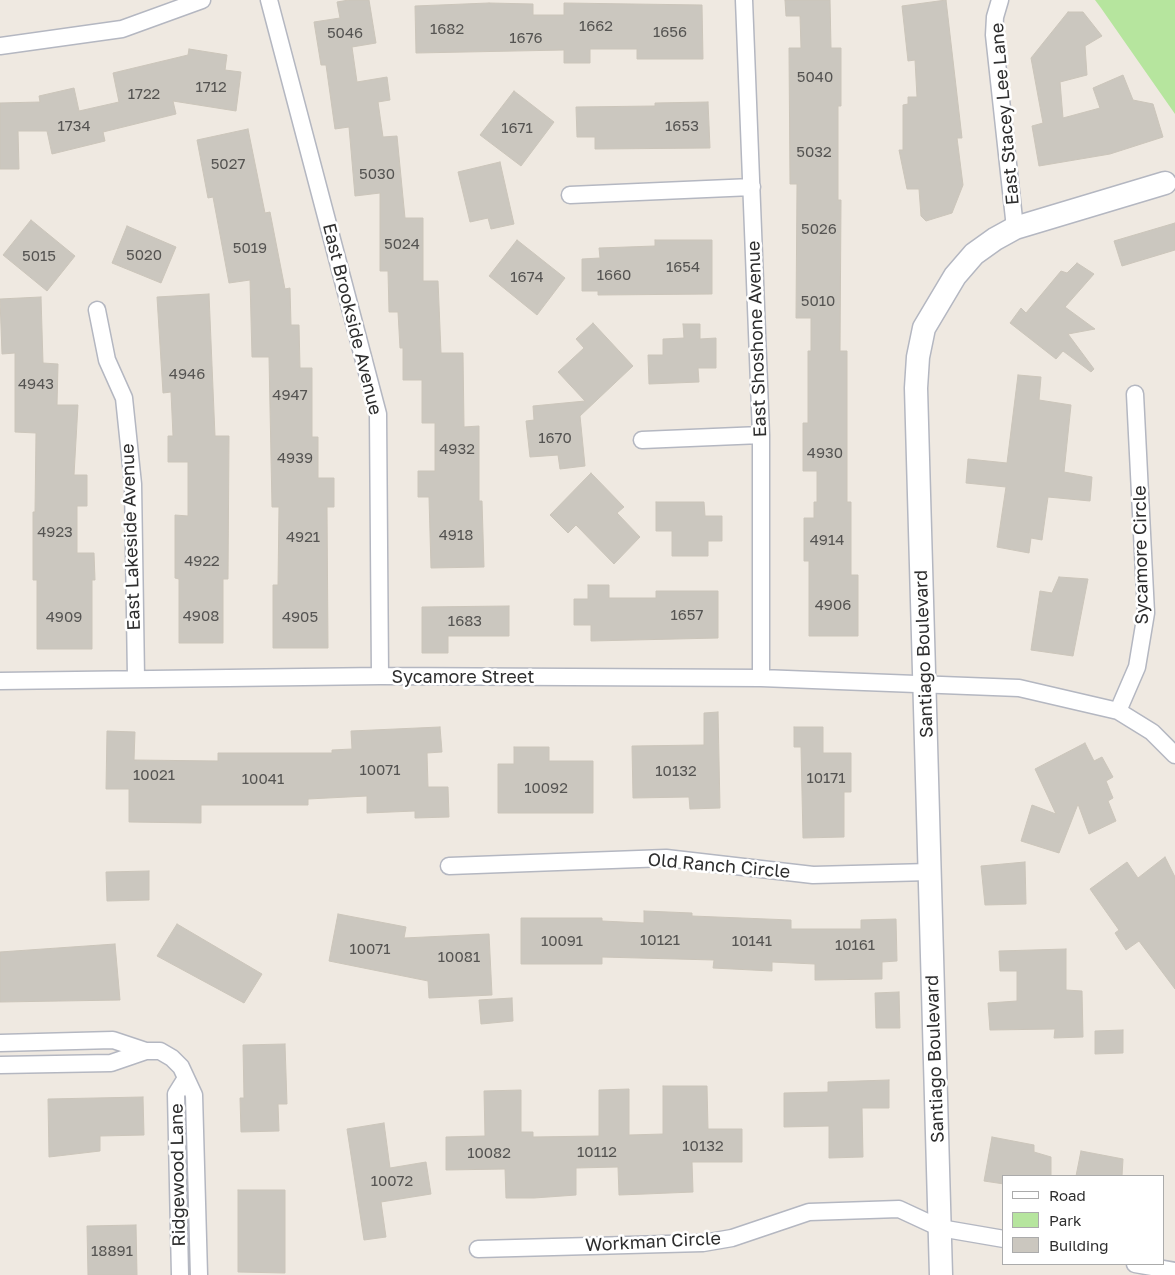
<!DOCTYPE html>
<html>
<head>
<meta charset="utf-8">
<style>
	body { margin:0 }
	#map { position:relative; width:1175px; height:1275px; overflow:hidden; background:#efe9e1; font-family:"Golos Text",sans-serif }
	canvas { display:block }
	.legend { position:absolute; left:1002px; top:1175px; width:162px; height:90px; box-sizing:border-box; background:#fff; border:1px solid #ababab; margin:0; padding:6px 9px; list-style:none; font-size:15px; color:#2e2e2e }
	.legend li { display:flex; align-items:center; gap:10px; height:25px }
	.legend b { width:25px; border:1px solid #ababab }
</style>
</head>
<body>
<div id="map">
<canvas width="1175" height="1275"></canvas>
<ul class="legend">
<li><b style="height:6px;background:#fff"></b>Road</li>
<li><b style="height:14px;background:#b6e59e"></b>Park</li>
<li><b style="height:14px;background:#cbc7bf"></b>Building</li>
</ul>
</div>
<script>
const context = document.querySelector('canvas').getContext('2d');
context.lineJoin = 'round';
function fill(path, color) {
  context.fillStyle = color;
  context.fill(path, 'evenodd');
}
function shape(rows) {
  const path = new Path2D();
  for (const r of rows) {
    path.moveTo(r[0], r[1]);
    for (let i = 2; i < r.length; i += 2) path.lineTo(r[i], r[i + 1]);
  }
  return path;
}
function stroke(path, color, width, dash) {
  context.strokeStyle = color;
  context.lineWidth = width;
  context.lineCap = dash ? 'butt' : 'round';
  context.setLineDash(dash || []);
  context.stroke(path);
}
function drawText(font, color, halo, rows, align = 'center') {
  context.font = font + ' "Golos Text",sans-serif';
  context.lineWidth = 5;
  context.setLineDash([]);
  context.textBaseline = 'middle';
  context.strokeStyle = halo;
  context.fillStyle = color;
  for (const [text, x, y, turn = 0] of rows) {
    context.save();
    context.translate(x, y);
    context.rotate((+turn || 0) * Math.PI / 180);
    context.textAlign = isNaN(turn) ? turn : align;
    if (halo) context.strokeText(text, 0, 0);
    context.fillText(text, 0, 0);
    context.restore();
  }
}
const green = shape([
	[1095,0,1175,0,1175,114,1101,8]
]);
const building = shape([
	[349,0,369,0,376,43,352,47,357,82,387,77,390,100,378,102,383,137,397,136,405,218,423,218,423,281,438,281,441,353,463,353,464,427,479,426,479,501,482,501,484,567,431,568,429,497,418,497,418,471,435,471,435,423,422,423,422,380,403,380,403,348,400,348,398,312,389,312,388,271,380,271,380,193,355,196,349,127,335,129,326,65,321,65,314,22,340,18,337,2,349,0],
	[785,0,830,0,831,48,841,48,841,106,838,106,838,200,841,200,840,351,847,351,847,502,851,502,851,575,858,575,858,636,809,636,809,561,804,561,804,518,814,518,814,502,817,502,817,471,803,471,803,423,808,423,808,351,811,351,811,318,796,318,797,184,790,184,789,48,801,48,800,16,786,16,785,0],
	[946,0,962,138,957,138,963,185,952,213,926,221,921,216,919,189,907,189,899,150,903,150,903,105,908,104,908,97,917,97,915,60,908,61,902,6,946,0],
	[489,3,533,4,533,15,564,15,564,3,702,5,703,59,637,59,637,49,590,49,590,63,564,63,564,50,416,53,415,6,489,3],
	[1068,12,1083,12,1102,36,1085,46,1087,75,1060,82,1063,118,1100,108,1093,88,1123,75,1133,100,1153,104,1163,137,1110,154,1039,166,1032,126,1043,123,1031,58,1068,12],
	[189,49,227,55,225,70,241,72,236,111,173,101,176,114,103,132,105,141,52,154,47,131,18,131,19,169,0,169,0,103,40,102,39,96,74,88,79,111,119,102,113,73,188,55,189,49],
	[514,91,554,122,521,166,480,135,514,91],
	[708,102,710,148,595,149,595,137,577,137,576,107,655,106,655,103,708,102],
	[248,129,265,213,270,212,285,289,290,288,291,325,299,325,300,368,312,368,312,437,318,437,318,478,334,478,334,507,327,507,328,648,273,648,273,585,278,585,279,507,272,507,269,357,252,357,250,280,229,283,213,197,208,198,197,140,248,129],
	[500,162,514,224,491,229,488,218,470,222,458,172,500,162],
	[31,220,75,256,47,291,3,255,31,220],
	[1175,223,1175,250,1122,266,1114,241,1175,223],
	[127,226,176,247,161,283,112,263,127,226],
	[517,240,565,278,537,315,489,276,517,240],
	[655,240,712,240,712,294,598,295,598,291,582,291,582,259,600,258,599,248,655,246,655,240],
	[1077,263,1094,274,1065,307,1095,329,1068,334,1094,369,1091,372,1063,351,1056,359,1010,323,1021,308,1026,313,1061,271,1067,273,1077,263],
	[209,294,215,436,229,436,228,579,223,579,223,643,179,643,179,579,175,578,175,515,188,516,188,462,168,462,168,436,173,436,171,392,163,393,157,297,209,294],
	[41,297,43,363,58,364,57,405,78,405,74,475,87,475,87,506,77,506,77,553,94,553,95,580,92,580,92,649,37,649,37,580,33,580,33,512,35,512,36,433,15,432,15,353,2,354,0,299,41,297],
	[593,323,633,366,580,416,585,466,560,469,558,455,530,457,526,421,534,420,533,406,585,401,558,372,584,348,576,339,593,323],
	[683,324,700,324,700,339,716,338,716,368,698,368,699,382,649,384,648,355,663,355,663,339,684,338,683,324],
	[1018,375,1041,377,1039,400,1071,405,1064,472,1092,477,1090,501,1048,497,1042,540,1031,538,1029,553,997,547,1006,487,966,483,968,459,1007,463,1018,375],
	[591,473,624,507,617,513,640,537,614,564,576,525,568,533,550,515,591,473],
	[656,502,704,502,705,516,722,516,722,541,708,541,708,556,672,556,672,531,656,531,656,502],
	[1059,577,1088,579,1073,656,1031,650,1040,591,1052,593,1059,577],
	[588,585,609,585,609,598,656,598,656,591,718,591,718,638,591,641,591,625,574,625,574,599,588,599,588,585],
	[509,606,509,636,448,636,448,653,422,653,422,607,509,606],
	[718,712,720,808,690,809,689,797,633,798,632,746,704,745,704,713,718,712],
	[440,727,442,752,427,753,428,787,448,787,449,817,415,818,415,811,367,813,367,796,308,799,308,805,201,805,201,823,129,822,129,789,106,789,107,731,135,732,134,760,218,761,218,753,332,753,332,750,352,749,351,731,440,727],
	[794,727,823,727,823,753,851,753,851,792,844,792,844,837,803,838,801,747,794,747,794,727],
	[1085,743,1094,761,1102,757,1113,777,1106,781,1113,798,1108,801,1116,821,1089,834,1078,804,1059,853,1021,841,1032,805,1056,814,1035,769,1085,743],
	[514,747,549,747,549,761,593,761,593,813,498,813,498,764,514,764,514,747],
	[1165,857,1175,877,1175,989,1139,941,1126,950,1115,933,1119,930,1090,889,1127,862,1138,878,1165,857],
	[1025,862,1026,904,985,905,981,866,1025,862],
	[149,871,149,900,107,901,106,872,149,871],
	[644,911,692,913,692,916,791,920,791,929,861,929,861,920,896,919,897,961,882,962,882,979,815,980,815,964,772,962,772,971,713,968,714,960,602,957,602,964,521,964,521,918,602,918,602,921,644,923,644,911],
	[338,914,406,927,404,938,489,934,492,995,429,998,428,981,329,961,338,914],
	[177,924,262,974,244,1003,157,956,177,924],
	[115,944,120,1000,0,1002,0,952,115,944],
	[1066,949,1066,990,1082,991,1083,1037,1054,1038,1055,1029,990,1030,988,1003,1017,1001,1017,971,1000,971,999,951,1066,949],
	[899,992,900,1028,876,1028,875,993,899,992],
	[512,998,513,1021,481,1024,479,1000,512,998],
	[1123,1030,1123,1053,1095,1054,1095,1031,1123,1030],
	[285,1044,287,1104,278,1104,279,1131,241,1132,240,1098,244,1098,243,1045,285,1044],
	[889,1080,889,1108,862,1108,863,1157,829,1158,829,1126,784,1127,784,1093,828,1092,828,1082,889,1080],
	[663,1086,707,1086,708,1129,742,1129,742,1162,692,1162,693,1192,645,1194,619,1195,618,1167,576,1168,576,1195,534,1198,506,1198,505,1169,446,1170,446,1137,485,1136,484,1091,521,1090,521,1132,533,1132,533,1137,599,1136,599,1090,629,1089,629,1135,663,1134,663,1086],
	[143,1097,144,1135,100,1136,100,1151,49,1157,48,1099,143,1097],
	[384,1123,390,1168,426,1162,431,1194,381,1202,386,1237,364,1240,347,1129,384,1123],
	[992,1137,1034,1145,1034,1152,1051,1157,1051,1176,1004,1176,1004,1184,984,1181,992,1137],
	[1081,1151,1123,1159,1122,1176,1076,1176,1081,1151],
	[238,1190,285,1190,285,1273,238,1272,238,1190],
	[136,1225,137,1275,88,1275,87,1226,136,1225]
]);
const street = shape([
	[269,0,378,414,380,676],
	[744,0,761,435,761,678],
	[1000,0,995,17,994,35,1015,228],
	[0,46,122,29,202,0],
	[570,195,752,187],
	[97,310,107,360,124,398,133,484,136,678],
	[642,440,761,435],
	[0,681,380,676,761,678,1019,688,1118,711,1152,732,1175,755],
	[1118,711,1137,667,1146,613,1135,394],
	[449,866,666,858,813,875,930,872],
	[0,1043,113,1040,146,1051],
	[0,1065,111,1063,146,1051,160,1051,172,1058,181,1067,194,1095,199,1275],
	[478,1249,703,1243,732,1238,809,1212,899,1209,940,1228,1004,1239],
	[1135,1264,1175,1271],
	[180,1275,176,1094,186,1078]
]);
const secondary = shape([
	[941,1275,916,388,918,357,924,328,955,276,974,254,995,239,1015,228,1165,183]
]);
const numberNames = [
	["1662",596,26],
	["1682",447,29],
	["1656",670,32],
	["5046",345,33],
	["1676",526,38],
	["5040",815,77],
	["1712",211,87],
	["1722",144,94],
	["1734",74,126],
	["1653",682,126],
	["1671",517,128],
	["5032",814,152],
	["5027",228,164],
	["5030",377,174],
	["5026",819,229],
	["5024",402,244],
	["5019",250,248],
	["5020",144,255],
	["5015",39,256],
	["1654",683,267],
	["1660",614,275],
	["1674",527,277],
	["5010",818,301],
	["4946",187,374],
	["4943",36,384],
	["4947",290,395],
	["1670",555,438],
	["4932",457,449],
	["4930",825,453],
	["4939",295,458],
	["4923",55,532],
	["4918",456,535],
	["4921",303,537],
	["4914",827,540],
	["4922",202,561],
	["4906",833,605],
	["1657",687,615],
	["4908",201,616],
	["4909",64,617],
	["4905",300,617],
	["1683",465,621],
	["10071",380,770],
	["10132",676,771],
	["10021",154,775],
	["10171",826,778],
	["10041",263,779],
	["10092",546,788],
	["10121",660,940],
	["10091",562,941],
	["10141",752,941],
	["10161",855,945],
	["10071",370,949],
	["10081",459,957],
	["10132",703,1146],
	["10112",597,1152],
	["10082",489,1153],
	["10072",392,1181],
	["18891",112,1251]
];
const streetNames = [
	["East Stacey Lee Lane",1005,114,-95],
	["East Brookside Avenue",352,319,76],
	["East Shoshone Avenue",757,339,-92],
	["East Lakeside Avenue",131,537,-92],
	["Sycamore Circle",1141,555,-91],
	["Santiago Boulevard",924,654,-92],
	["Sycamore Street",463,677],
	["Old Ranch Circle",719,866,5],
	["Santiago Boulevard",935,1059,-92],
	["Ridgewood Lane",178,1175,-91],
	["Workman Circle",653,1242,-3]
];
fill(green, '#b6e59e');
fill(building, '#cbc7bf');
stroke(building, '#cbc5ba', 1);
stroke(street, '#b4b7c1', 19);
stroke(secondary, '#b4b7c1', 25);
stroke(street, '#fff', 16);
stroke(secondary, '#fff', 22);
drawText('15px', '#555452', null, numberNames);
drawText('18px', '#2e2e2e', '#fff', streetNames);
</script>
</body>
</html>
